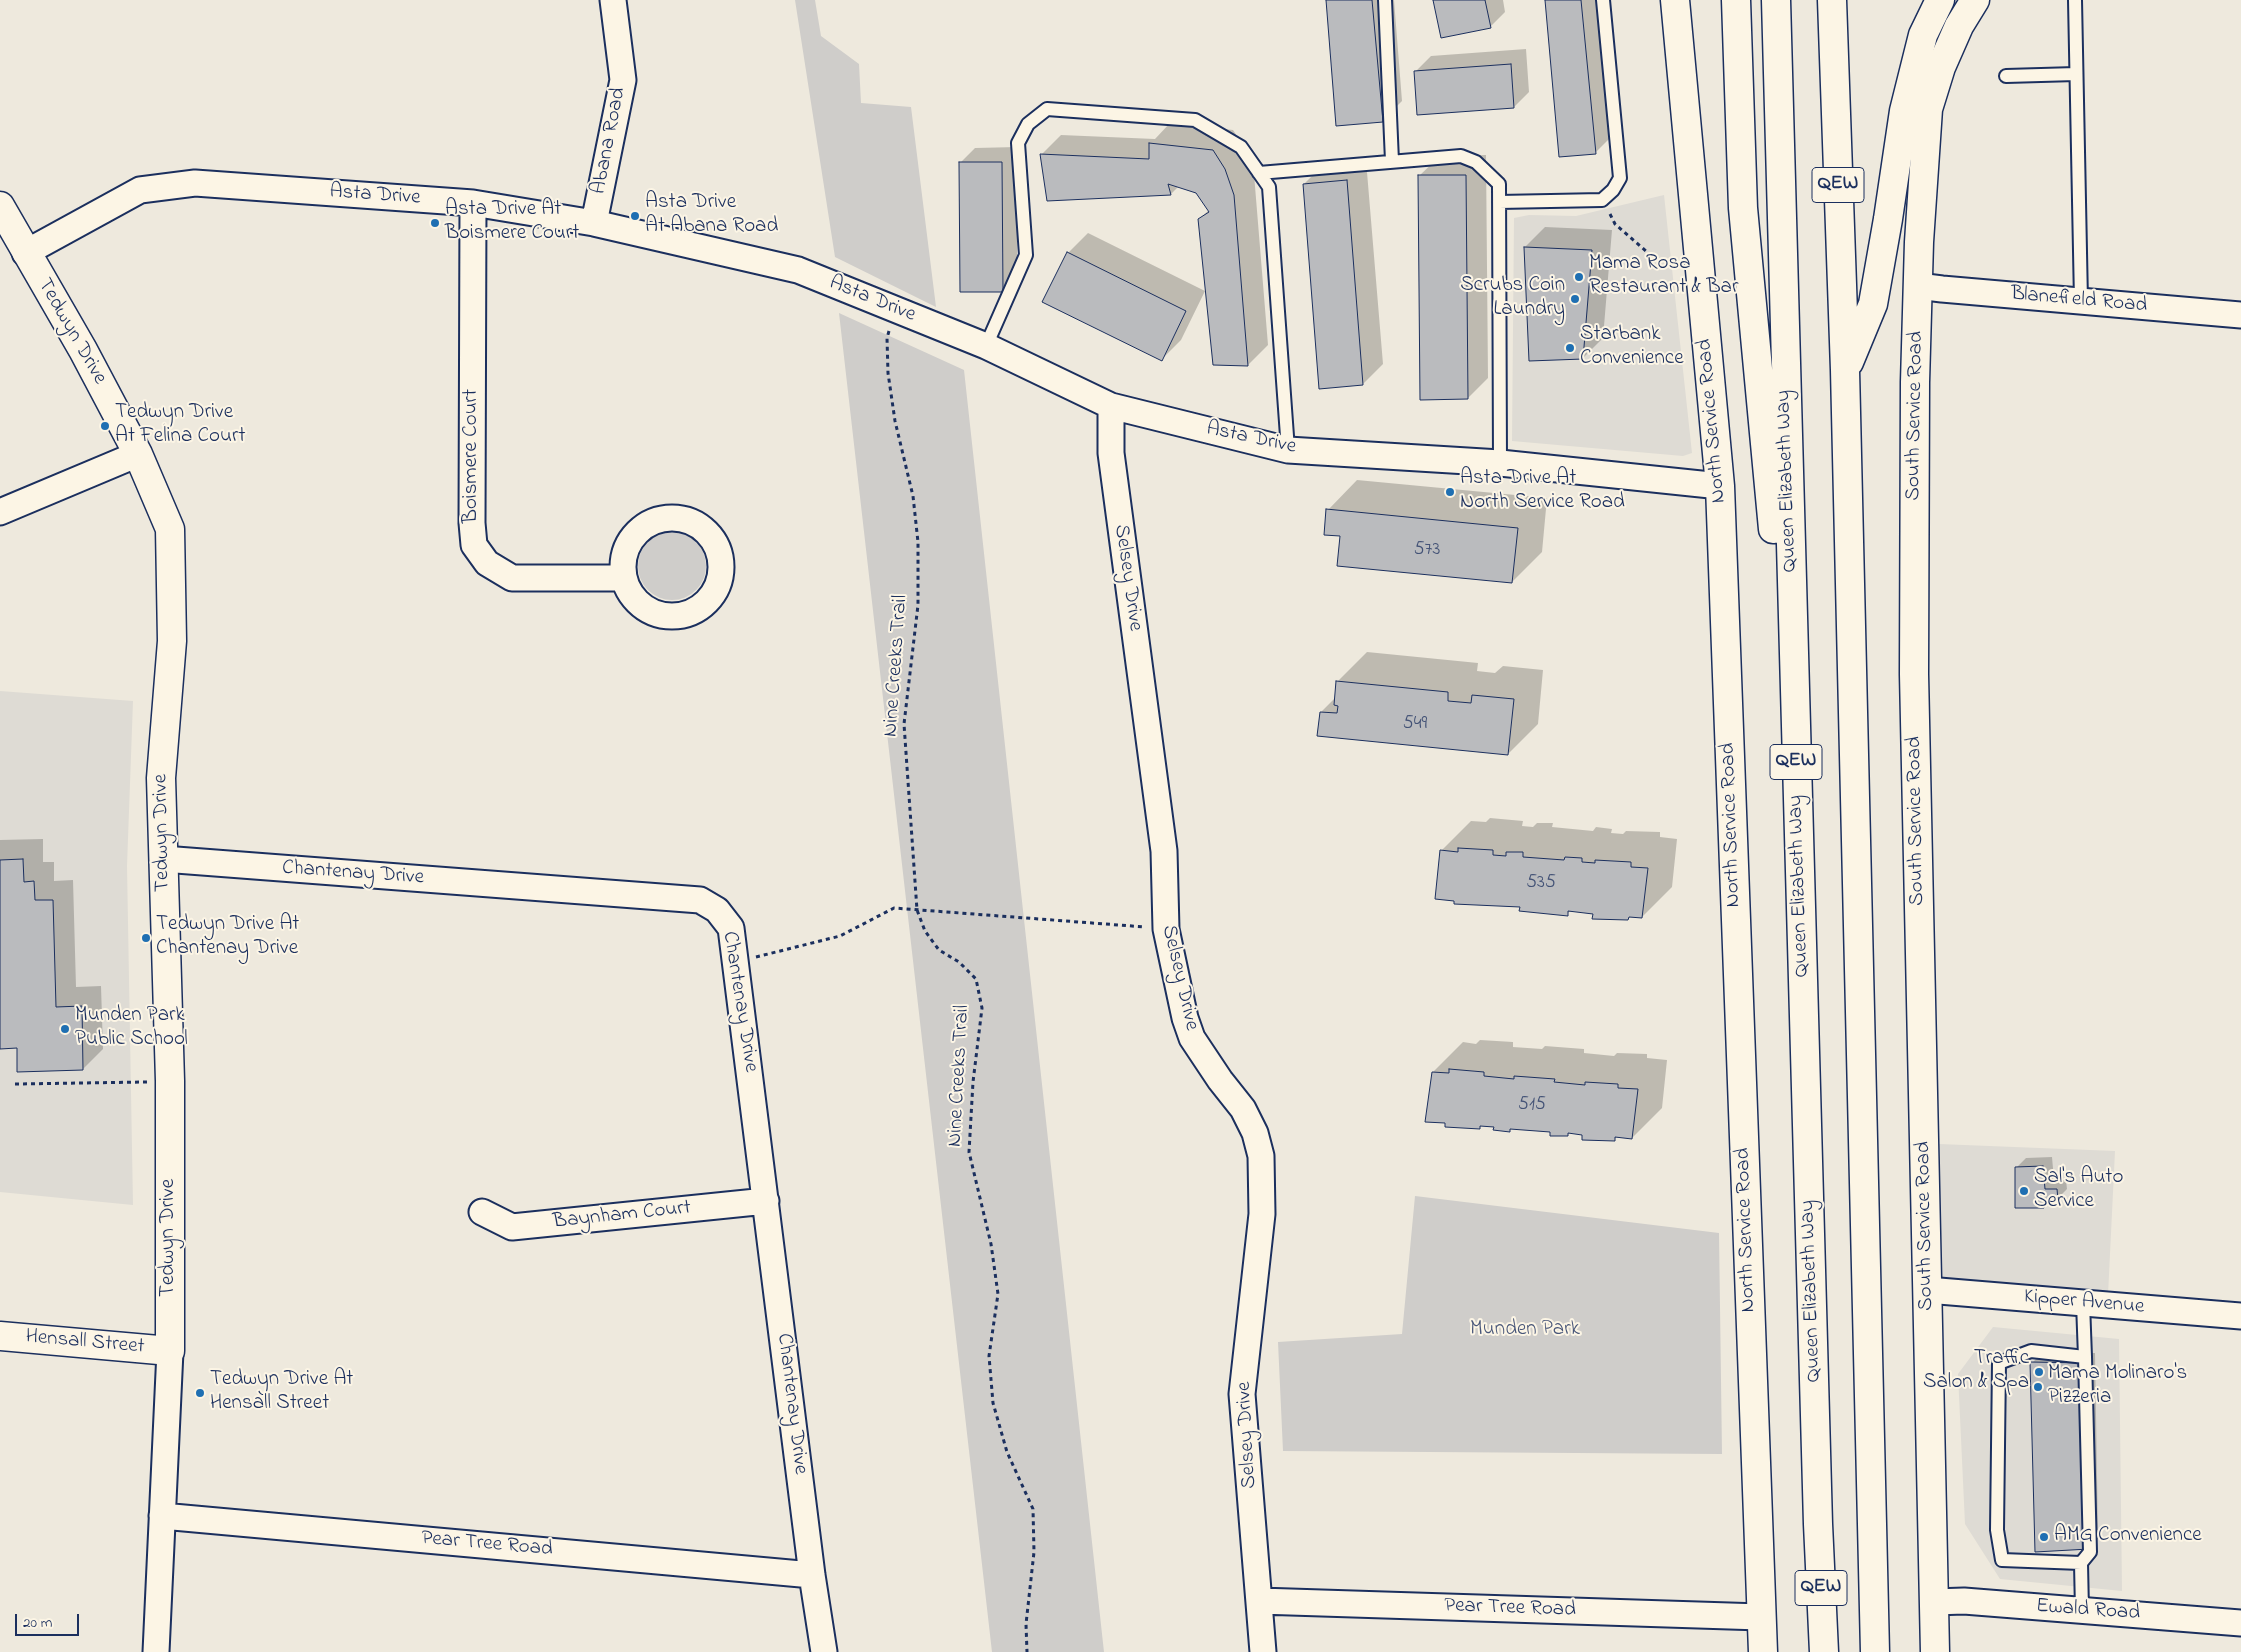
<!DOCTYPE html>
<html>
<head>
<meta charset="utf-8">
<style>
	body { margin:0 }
	#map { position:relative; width:2241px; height:1652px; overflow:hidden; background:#eee9dd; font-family:"Indie Flower",sans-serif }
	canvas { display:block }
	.scale { position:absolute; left:15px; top:1614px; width:64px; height:22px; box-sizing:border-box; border:2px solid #1b2f5e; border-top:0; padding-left:6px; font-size:15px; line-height:18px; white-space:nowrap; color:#1b2f5e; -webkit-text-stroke:4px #fcf5e5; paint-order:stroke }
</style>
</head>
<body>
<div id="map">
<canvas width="2241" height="1652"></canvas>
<div class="scale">20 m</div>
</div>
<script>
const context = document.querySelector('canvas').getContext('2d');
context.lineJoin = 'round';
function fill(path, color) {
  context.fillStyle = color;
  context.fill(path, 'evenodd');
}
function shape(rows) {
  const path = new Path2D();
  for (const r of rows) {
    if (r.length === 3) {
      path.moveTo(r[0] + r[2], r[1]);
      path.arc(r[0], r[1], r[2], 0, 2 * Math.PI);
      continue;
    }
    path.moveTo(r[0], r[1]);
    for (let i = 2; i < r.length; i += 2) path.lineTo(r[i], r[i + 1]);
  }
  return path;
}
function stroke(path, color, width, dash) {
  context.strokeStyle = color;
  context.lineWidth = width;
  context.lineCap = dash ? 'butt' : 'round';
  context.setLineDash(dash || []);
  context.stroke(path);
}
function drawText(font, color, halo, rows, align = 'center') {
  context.font = font + ' "Indie Flower",sans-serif';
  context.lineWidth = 4;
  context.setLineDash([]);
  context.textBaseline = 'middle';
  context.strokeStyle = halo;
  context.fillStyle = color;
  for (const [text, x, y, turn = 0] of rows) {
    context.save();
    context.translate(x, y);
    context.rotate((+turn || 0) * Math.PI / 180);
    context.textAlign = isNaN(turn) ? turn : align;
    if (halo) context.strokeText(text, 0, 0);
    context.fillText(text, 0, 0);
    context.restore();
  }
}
const built = shape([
	[1664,195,1692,453,1683,456,1512,441,1514,218,1529,215,1576,216],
	[0,691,133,701,127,866,133,1205,0,1192],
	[1939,1144,2115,1151,2108,1295,1933,1288],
	[1993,1327,2119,1339,2122,1591,2000,1579,1965,1524,1958,1374]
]);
const green = shape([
	[795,0,815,0,821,36,859,64,861,103,911,107,936,307,835,257],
	[839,313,964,370,1104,1652,992,1652],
	[672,566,34],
	[1415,1196,1719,1233,1722,1454,1283,1451,1278,1342,1402,1334]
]);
const shadow = shape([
	[1327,0,1394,0,1402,101,1382,121],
	[1434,0,1503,0,1505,12,1490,27],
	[1546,0,1602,0,1615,133,1595,153],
	[1526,49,1529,92,1514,107,1418,113,1416,71,1431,56],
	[1170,123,1233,130,1245,148,1254,174,1268,345,1248,365,1199,219,1209,210,1197,192,1179,186,1171,194,1041,155,1061,135,1155,139],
	[1017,147,1017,275,1002,291,960,163,975,148],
	[1486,155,1488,378,1468,398,1419,176,1440,156],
	[1366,160,1383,364,1363,384,1304,184,1324,164],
	[1545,227,1612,230,1603,338,1583,358,1525,247],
	[1088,233,1205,291,1181,340,1161,360,1068,253],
	[1357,480,1547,498,1542,552,1512,582,1328,510],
	[1367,652,1478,663,1477,671,1495,673,1503,666,1543,670,1538,724,1508,754,1321,712,1336,697,1337,682],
	[1490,818,1523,821,1522,826,1533,827,1537,823,1553,823,1552,827,1593,831,1596,827,1612,829,1611,833,1623,834,1626,831,1660,832,1660,837,1677,839,1672,887,1642,917,1631,916,1628,919,1571,910,1567,914,1521,906,1441,851,1471,821,1486,822],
	[43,839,43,862,54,862,54,881,73,880,76,987,101,986,103,1049,83,1069,18,1047,0,1048,0,840],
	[1480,1040,1513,1042,1513,1047,1542,1049,1545,1046,1584,1049,1584,1053,1614,1056,1617,1053,1647,1054,1647,1058,1667,1060,1662,1108,1632,1138,1617,1136,1614,1140,1570,1132,1568,1134,1512,1128,1510,1130,1482,1125,1479,1128,1433,1072,1463,1042,1476,1044],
	[2052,1157,2054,1180,2066,1180,2067,1189,2057,1199,2052,1199,2044,1207,2016,1168,2026,1158],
	[2042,1353,2095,1353,2098,1538,2088,1548,2032,1363]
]);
const building = shape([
	[1326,0,1372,0,1383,122,1336,126,1326,0],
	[1433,0,1485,0,1491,28,1441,38,1433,0],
	[1545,0,1581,0,1596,154,1559,157,1545,0],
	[1511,64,1514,108,1417,115,1414,71,1511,64],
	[1149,143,1213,150,1225,169,1234,195,1248,366,1213,365,1198,219,1209,212,1196,193,1168,184,1171,195,1047,201,1040,154,1149,159,1149,143],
	[959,162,1002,162,1003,292,960,292,959,162],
	[1418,175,1466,175,1468,399,1420,400,1418,175],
	[1347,180,1363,385,1319,389,1303,184,1347,180],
	[1524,247,1592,250,1583,359,1529,361,1524,247],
	[1067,252,1186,311,1162,361,1042,302,1067,252],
	[1326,509,1518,528,1512,583,1337,566,1340,536,1324,535,1326,509],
	[1336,681,1448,692,1448,701,1471,703,1472,695,1514,699,1508,755,1317,736,1320,712,1337,713,1338,706,1334,705,1336,681],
	[1458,848,1493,850,1493,855,1506,856,1506,852,1523,852,1523,857,1564,860,1565,857,1582,858,1582,862,1595,863,1595,860,1631,862,1631,867,1648,868,1642,918,1629,917,1628,920,1592,919,1593,914,1568,911,1568,916,1519,911,1520,907,1454,904,1454,901,1435,899,1440,850,1458,852,1458,848],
	[23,859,24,882,34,881,35,900,53,900,56,1007,82,1006,83,1070,17,1072,17,1048,0,1049,0,860,23,859],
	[1449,1069,1484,1072,1484,1076,1514,1079,1514,1076,1555,1079,1554,1082,1585,1085,1585,1082,1618,1084,1618,1088,1638,1089,1632,1139,1615,1137,1615,1141,1582,1140,1582,1135,1568,1133,1568,1136,1550,1136,1550,1132,1510,1129,1510,1132,1493,1130,1494,1127,1480,1126,1480,1129,1445,1127,1445,1123,1425,1122,1432,1072,1449,1073,1449,1069],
	[2043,1166,2045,1189,2057,1189,2058,1200,2044,1200,2044,1208,2015,1208,2015,1167,2043,1166],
	[2030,1362,2085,1363,2089,1549,2035,1552,2030,1362]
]);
const path = shape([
	[1610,214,1615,224,1647,252],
	[889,331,887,338,888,373,895,421,913,496,918,542,918,605,904,724,917,910,925,931,939,950,959,962,976,979,982,1008,973,1082,969,1152,991,1244,998,1294,989,1356,993,1403,1007,1452,1033,1509,1034,1552,1026,1624,1027,1652],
	[756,957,840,936,894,908,1145,927],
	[15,1084,147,1082]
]);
const lane = shape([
	[1385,0,1392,161],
	[2075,0,2081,301],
	[2006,76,2076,74],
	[1259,173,1461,156,1476,162,1499,184,1500,463],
	[1499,202,1602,200,1613,190,1620,178,1603,0],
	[986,346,1026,255,1018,143,1028,124,1047,109,1195,120,1241,147,1269,187,1288,450],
	[2081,1563,2090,1552,2085,1357],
	[2082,1611,2081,1563,2002,1560,1997,1530,1999,1363,2031,1351,2085,1357,2083,1303]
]);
const street = shape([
	[473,203,472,523,474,545,487,563,512,578,624,578],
	[594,223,623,80,613,0],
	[25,253,140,190,195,183,473,203,594,223,798,270,986,346,1111,406,1288,450,1500,463,1720,486],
	[1918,286,1942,289,2241,315],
	[1111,406,1111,453,1164,851,1166,929,1185,1018,1192,1038,1220,1080,1243,1109,1255,1133,1261,1156,1262,1214,1242,1394,1263,1652],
	[0,512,138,454],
	[672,567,49],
	[163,859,700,900,717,910,731,928,812,1575,824,1652],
	[482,1212,512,1227,766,1201],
	[1927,1290,2241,1316],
	[162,1516,812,1575],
	[1259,1601,1761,1617],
	[1934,1602,1964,1601,2241,1623],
	[156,1652,170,1351]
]);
const secondary = shape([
	[1675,0,1720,486,1763,1652],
	[0,206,83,350,138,454,170,529,172,641,161,778,170,1081,170,1351,0,1336],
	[1935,1652,1914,674,1915,382,1919,242,1928,109,1941,67,1959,26,1975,0]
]);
const highway = shape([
	[1736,0,1743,208,1773,529],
	[1776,0,1818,1524,1824,1652],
	[1832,0,1845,370,1875,1652],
	[1849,362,1873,304,1888,219,1904,111,1923,35,1940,0]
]);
const markers = [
	[635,216,5,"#1f6fb2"],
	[435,223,5,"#1f6fb2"],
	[1579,277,5,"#1f6fb2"],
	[1575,299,5,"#1f6fb2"],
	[1570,348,5,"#1f6fb2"],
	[105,426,5,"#1f6fb2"],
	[1450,492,5,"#1f6fb2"],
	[146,938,5,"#1f6fb2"],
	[65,1029,5,"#1f6fb2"],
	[2024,1191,5,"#1f6fb2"],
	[2039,1372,5,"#1f6fb2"],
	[2038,1387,5,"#1f6fb2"],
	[200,1393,5,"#1f6fb2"],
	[2044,1537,5,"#1f6fb2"]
];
const numberNames = [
	["573",1427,551],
	["549",1415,725],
	["535",1541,884],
	["515",1532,1106]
];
const shields = [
	[1838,185,52],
	[1796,762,52],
	[1821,1588,52]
];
const shieldNames = [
	["QEW",1838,185],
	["QEW",1796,762],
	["QEW",1821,1588]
];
const streetNames = [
	["Abana Road",610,141,-79],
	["Asta Drive",375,196,4],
	["Asta Drive",872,300,22],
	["Blanefield Road",2079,301,5],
	["Tedwyn Drive",71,332,60],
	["South Service Road",1916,416,-89],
	["North Service Road",1713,421,-95],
	["Asta Drive",1251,439,12],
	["Boismere Court",473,456,-90],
	["Queen Elizabeth Way",1788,481,-92],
	["Selsey Drive",1127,578,82],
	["Nine Creeks Trail",897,666,-86],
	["South Service Road",1917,821,-91],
	["North Service Road",1732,825,-92],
	["Tedwyn Drive",163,833,-91],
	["Chantenay Drive",353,874,4],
	["Queen Elizabeth Way",1800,886,-92],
	["Selsey Drive",1179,978,77],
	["Chantenay Drive",739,1002,81],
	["Nine Creeks Trail",960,1076,-87],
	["Baynham Court",622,1216,-6],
	["South Service Road",1926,1226,-91],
	["North Service Road",1747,1230,-92],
	["Tedwyn Drive",170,1238,-90],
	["Queen Elizabeth Way",1812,1291,-92],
	["Kipper Avenue",2084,1303,5],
	["Hensall Street",85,1343,5],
	["Chantenay Drive",791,1404,83],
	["Selsey Drive",1248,1435,-93],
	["Pear Tree Road",487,1545,5],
	["Pear Tree Road",1510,1609,2],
	["Ewald Road",2088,1611,4]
];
const poiNames = [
	["Asta Drive",645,204],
	["At Abana Road",645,228],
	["Asta Drive At",445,211],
	["Boismere Court",445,235],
	["Mama Rosa",1589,265],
	["Restaurant & Bar",1589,289],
	["Scrubs Coin",1565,287,"right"],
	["Laundry",1565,311,"right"],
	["Starbank",1580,336],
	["Convenience",1580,360],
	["Tedwyn Drive",115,414],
	["At Felina Court",115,438],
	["Asta Drive At",1460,480],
	["North Service Road",1460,504],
	["Tedwyn Drive At",156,926],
	["Chantenay Drive",156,950],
	["Munden Park",75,1017],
	["Public School",75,1041],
	["Sal's Auto",2034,1179],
	["Service",2034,1203],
	["Traffic",2029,1360,"right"],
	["Salon & Spa",2029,1384,"right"],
	["Mama Molinaro's",2048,1375],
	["Pizzeria",2048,1399],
	["Tedwyn Drive At",210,1381],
	["Hensall Street",210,1405],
	["AMG Convenience",2054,1537]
];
const parkNames = [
	["Munden Park",1525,1331]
];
fill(built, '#dedbd4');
fill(green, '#cfcdca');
fill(shadow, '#0003');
fill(building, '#babbbe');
stroke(building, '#1b2f5e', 1);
stroke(lane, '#1b2f5e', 16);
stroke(street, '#1b2f5e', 29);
stroke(secondary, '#1b2f5e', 31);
stroke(highway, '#1b2f5e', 31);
stroke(path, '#1b2f5e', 3, [4, 4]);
stroke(lane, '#fcf5e5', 12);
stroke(street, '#fcf5e5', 25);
stroke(secondary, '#fcf5e5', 28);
stroke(highway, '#fcf5e5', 28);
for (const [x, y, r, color] of markers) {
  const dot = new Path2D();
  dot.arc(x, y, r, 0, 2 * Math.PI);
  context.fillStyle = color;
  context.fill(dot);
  stroke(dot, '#fcf5e5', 2);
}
drawText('19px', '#435276', null, numberNames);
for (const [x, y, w] of shields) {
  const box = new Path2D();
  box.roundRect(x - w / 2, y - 17.5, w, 35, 4);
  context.fillStyle = '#fcf5e5';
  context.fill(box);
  stroke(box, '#1b2f5e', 1);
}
drawText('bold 20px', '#1b2f5e', null, shieldNames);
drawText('21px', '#1b2f5e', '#fcf5e5', streetNames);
drawText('21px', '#1b2f5e', '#fcf5e5', poiNames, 'left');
drawText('21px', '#485679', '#fcf5e5', parkNames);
</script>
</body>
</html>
